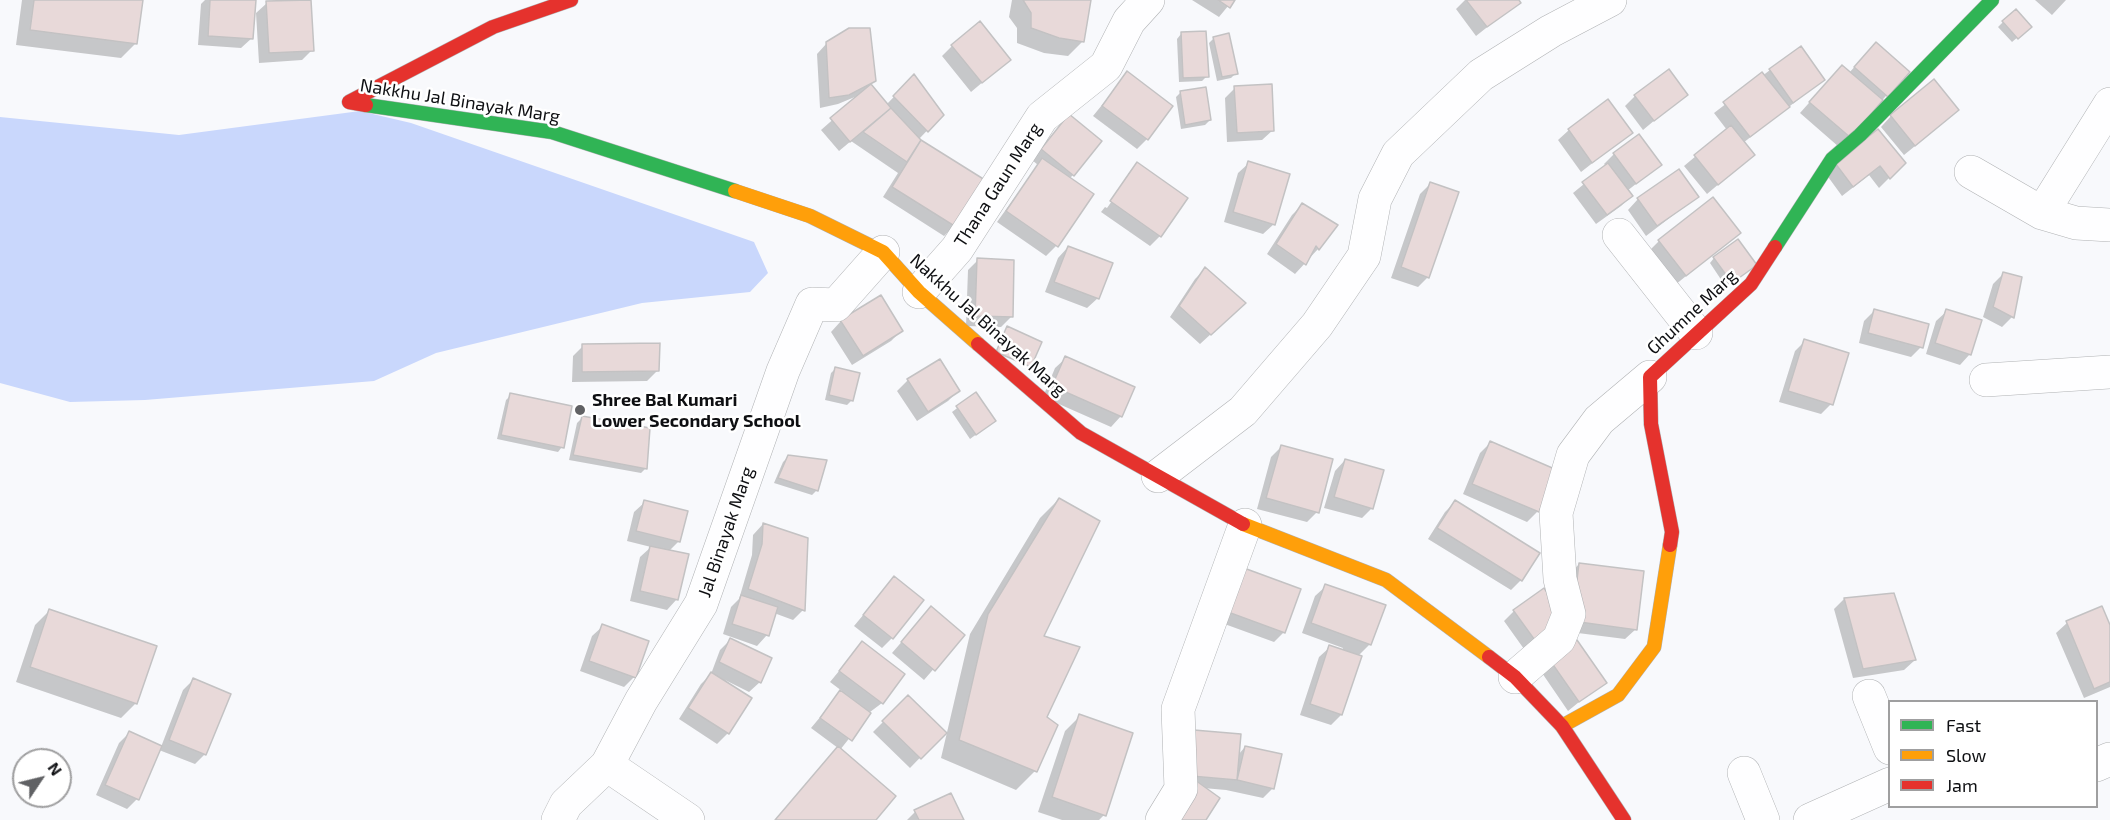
<!DOCTYPE html>
<html>
<head>
<meta charset="utf-8">
<style>
	body { margin:0 }
	#map { position:relative; width:2110px; height:820px; overflow:hidden; background:#f8f9fc; font-family:"Exo 2",sans-serif }
	canvas { display:block }
	.legend { position:absolute; left:1888px; top:700px; width:210px; height:108px; box-sizing:border-box; background:#fff; border:2px solid #9f9fa0; margin:0; padding:8px 10px; list-style:none; font-size:18px; color:#0e0f12 }
	.legend li { display:flex; align-items:center; gap:12px; height:30px }
	.legend b { width:30px; border:2px solid #9f9fa0 }
	.north { position:absolute; left:12px; top:748px; width:60px; height:60px; box-sizing:border-box; background:#fff; border:2px solid #9f9fa0; border-radius:50%; rotate:55deg; font-size:16px; font-weight:700; line-height:24px; text-align:center; color:#0e0f12 }
	.north::after { content:''; display:block; margin:auto; width:21px; height:27px; background:#606164; clip-path:polygon(50% 0,100% 100%,50% 72%,0 100%) }
</style>
</head>
<body>
<div id="map">
<canvas width="2110" height="820"></canvas>
<ul class="legend">
<li><b style="height:8px;background:#30b455"></b>Fast</li>
<li><b style="height:8px;background:#ff9f0a"></b>Slow</li>
<li><b style="height:8px;background:#e5322d"></b>Jam</li>
</ul>
<div class="north">N</div>
</div>
<script>
const context = document.querySelector('canvas').getContext('2d');
context.lineJoin = 'round';
function fill(path, color) {
  context.fillStyle = color;
  context.fill(path, 'evenodd');
}
function shape(rows) {
  const path = new Path2D();
  for (const r of rows) {
    path.moveTo(r[0], r[1]);
    for (let i = 2; i < r.length; i += 2) path.lineTo(r[i], r[i + 1]);
  }
  return path;
}
function stroke(path, color, width, dash) {
  context.strokeStyle = color;
  context.lineWidth = width;
  context.lineCap = dash ? 'butt' : 'round';
  context.setLineDash(dash || []);
  context.stroke(path);
}
function drawText(font, color, halo, rows, align = 'center') {
  context.font = font + ' "Exo 2",sans-serif';
  context.lineWidth = 5;
  context.setLineDash([]);
  context.textBaseline = 'middle';
  context.strokeStyle = halo;
  context.fillStyle = color;
  for (const [text, x, y, turn = 0] of rows) {
    context.save();
    context.translate(x, y);
    context.rotate((+turn || 0) * Math.PI / 180);
    context.textAlign = isNaN(turn) ? turn : align;
    if (halo) context.strokeText(text, 0, 0);
    context.fillText(text, 0, 0);
    context.restore();
  }
}
const forest = shape([
	[360,111,411,123,754,242,768,273,750,292,642,303,436,353,374,381,145,400,70,402,0,383,0,117,179,135]
]);
const shadow = shape([
	[22,0,141,0,136,43,121,58,16,45],
	[205,0,254,0,252,38,241,48,198,45,201,4],
	[1012,0,1089,0,1083,41,1068,56,1044,53,1017,43,1017,28,1009,17],
	[1192,0,1233,0,1219,17],
	[1465,0,1517,0,1519,2,1476,36,1456,9],
	[2035,0,2066,0,2052,15],
	[267,3,312,50,302,60,259,63,256,13],
	[2003,22,2025,31,2012,42,1998,27],
	[1181,34,1207,76,1202,81,1179,82,1177,39],
	[1214,38,1236,73,1231,78,1217,81,1209,43],
	[827,43,874,81,870,85,887,104,914,76,942,115,919,139,983,181,954,226,944,236,883,197,898,173,851,141,839,151,821,130,862,94,838,104,820,108,817,54],
	[952,46,1009,60,971,92,942,56],
	[1866,54,1908,72,1839,147,1800,113,1832,77,1849,73],
	[1770,70,1823,80,1743,143,1753,155,1707,194,1684,166,1727,130,1714,113],
	[1128,73,1147,139,1137,149,1093,116],
	[1235,88,1273,130,1262,140,1227,142,1225,98],
	[1181,92,1210,120,1205,125,1181,129,1176,97],
	[1686,94,1643,130,1625,106,1635,96],
	[1069,116,1073,175,1069,179,1056,246,1046,256,997,222,1038,165,1032,160],
	[1891,116,1947,120,1904,155,1881,127],
	[1569,130,1631,133,1581,172,1558,140],
	[1614,154,1660,165,1627,191,1631,196,1621,206,1596,224,1573,193,1606,166,1604,164],
	[1249,163,1274,224,1263,234,1224,222,1238,173],
	[1904,163,1879,188,1869,175,1842,196,1826,174,1836,164],
	[1137,164,1160,236,1150,246,1101,212,1105,207,1107,208,1131,174,1128,174],
	[1430,184,1428,277,1418,287,1391,278,1420,194],
	[1697,197,1646,236,1628,210,1638,199],
	[1302,205,1318,249,1295,274,1267,254,1292,215],
	[1739,233,1675,285,1649,251,1659,241],
	[1068,247,1098,298,1087,308,1045,292,1058,258],
	[1714,258,1755,265,1726,287,1710,263],
	[978,260,1011,317,1001,327,966,326,968,270],
	[1205,269,1234,313,1200,344,1170,317,1195,279],
	[2003,274,2020,278,2012,317,2002,327,1983,317,1993,284],
	[1874,311,1921,347,1911,357,1859,343,1864,321],
	[1947,311,1970,354,1960,365,1926,354,1936,321],
	[841,321,901,331,891,341,852,365,831,332],
	[1805,341,1831,404,1821,414,1779,402,1795,351],
	[583,346,658,370,647,381,572,382,573,356],
	[1066,358,1121,416,1111,427,1043,397,1055,368],
	[939,361,958,391,948,401,917,421,897,391,908,380],
	[836,368,852,400,847,405,825,400,831,373],
	[976,394,989,425,970,439,952,412],
	[511,395,562,447,558,452,497,439,506,400],
	[582,418,646,468,641,473,569,460,577,423],
	[1490,443,1555,471,1537,512,1527,522,1463,494,1480,453],
	[1281,447,1317,512,1307,522,1257,509,1271,457],
	[788,457,817,490,812,495,774,483,783,462],
	[1345,460,1372,508,1362,518,1324,508,1335,471],
	[1059,499,1042,637,1045,718,1035,771,1016,790,941,758,970,634,1040,518],
	[645,502,679,541,669,551,677,599,667,610,630,601,640,557,651,547,627,541,634,512],
	[1455,502,1521,580,1511,590,1428,539,1445,512],
	[763,524,803,610,793,620,774,613,767,635,757,646,723,634,731,607,739,599,752,555,753,535],
	[1579,564,1636,629,1625,639,1562,631,1569,575],
	[1223,576,1284,632,1274,642,1208,618],
	[894,578,892,638,882,648,854,626],
	[1326,586,1370,644,1358,656,1341,715,1331,725,1300,715,1319,657,1330,647,1342,651,1343,648,1302,633,1315,596],
	[1893,595,1915,660,1904,670,1853,678,1834,609,1844,599],
	[931,608,963,635,924,680,892,653],
	[2101,608,2110,628,2110,687,2084,698,2056,633,2067,623],
	[50,610,136,703,121,718,16,682,35,625],
	[1514,611,1563,618,1524,649,1504,621],
	[603,626,634,677,624,687,580,671,592,636],
	[730,640,760,682,749,692,725,680,750,699,728,733,717,744,679,719,701,684,711,674,720,650],
	[862,643,882,703,870,712,840,750,874,820,775,820,838,748,811,728,842,691,830,682],
	[1550,660,1595,689,1568,711,1540,670],
	[193,680,205,754,195,764,159,750,137,799,127,809,96,795,119,743,129,733,161,747,183,690],
	[908,697,944,733,910,768,873,732],
	[1080,716,1104,815,1099,820,1062,820,1038,812,1065,731],
	[1185,742,1238,755,1245,747,1273,788,1263,798,1226,790,1203,788,1205,820],
	[915,812,962,820,907,820]
]);
const building = shape([
	[34,0,143,0,137,44,30,30,34,0],
	[210,0,256,0,253,39,208,36,210,0],
	[311,0,314,51,269,53,266,1,311,0],
	[1023,0,1091,0,1084,42,1059,38,1031,28,1031,13,1023,0],
	[1218,0,1235,0,1230,8,1218,0],
	[1466,0,1519,0,1521,3,1487,27,1466,0],
	[2016,9,2032,27,2018,39,2002,21,2016,9],
	[980,21,1011,60,982,83,951,45,980,21],
	[849,28,870,28,876,81,849,95,829,98,826,42,849,28],
	[1206,31,1209,77,1183,78,1181,32,1206,31],
	[1229,33,1238,74,1222,77,1213,37,1229,33],
	[1876,42,1910,72,1888,97,1854,67,1876,42],
	[1801,46,1825,80,1793,103,1769,69,1801,46],
	[1842,65,1883,100,1851,138,1809,102,1842,65],
	[1669,69,1688,95,1654,121,1634,95,1669,69],
	[1127,71,1173,106,1148,140,1102,106,1127,71],
	[1762,72,1790,107,1750,137,1723,102,1762,72],
	[914,74,944,115,928,132,893,96,914,74],
	[1934,79,1959,110,1915,146,1890,115,1934,79],
	[871,84,891,108,850,142,830,118,871,84],
	[1272,84,1274,131,1237,133,1234,86,1272,84],
	[1206,87,1211,120,1185,125,1180,91,1206,87],
	[1608,99,1633,133,1592,163,1568,129,1608,99],
	[891,108,921,140,907,162,863,132,891,108],
	[1069,114,1102,141,1074,176,1041,149,1069,114],
	[1731,125,1755,155,1718,185,1694,155,1731,125],
	[1878,129,1906,163,1890,179,1880,166,1853,187,1835,163,1878,129],
	[1639,134,1662,165,1636,184,1613,153,1639,134],
	[921,140,985,180,956,227,892,187,921,140],
	[1042,158,1094,194,1058,247,1006,211,1042,158],
	[1248,161,1290,174,1275,225,1233,212,1248,161],
	[1137,162,1188,198,1161,237,1110,201,1137,162],
	[1608,163,1633,196,1607,215,1582,182,1608,163],
	[1679,169,1699,197,1657,226,1637,198,1679,169],
	[1430,182,1459,192,1429,278,1401,267,1430,182],
	[1713,197,1741,233,1686,276,1658,240,1713,197],
	[1302,203,1338,225,1319,250,1316,246,1306,265,1276,244,1302,203],
	[1738,239,1757,265,1732,283,1713,257,1738,239],
	[1068,246,1113,263,1099,299,1054,282,1068,246],
	[977,258,1014,260,1013,317,975,316,977,258],
	[1205,267,1246,303,1211,335,1179,306,1205,267],
	[2003,272,2022,277,2014,318,1993,307,2003,272],
	[881,295,903,331,863,356,840,320,881,295],
	[1874,309,1929,324,1923,348,1868,333,1874,309],
	[1946,309,1982,320,1971,355,1935,343,1946,309],
	[1007,326,1042,342,1031,367,996,352,1007,326],
	[1804,339,1849,353,1833,405,1788,391,1804,339],
	[660,343,659,371,582,372,582,344,660,343],
	[1065,356,1135,387,1122,417,1052,386,1065,356],
	[940,359,960,391,928,412,907,379,940,359],
	[835,367,860,373,853,401,829,395,835,367],
	[976,392,996,421,976,435,956,406,976,392],
	[510,393,572,406,564,448,501,435,510,393],
	[582,416,650,428,647,469,573,455,582,416],
	[1490,441,1557,470,1539,512,1472,484,1490,441],
	[1281,445,1333,459,1319,513,1266,498,1281,445],
	[788,455,827,460,818,491,778,478,788,455],
	[1345,459,1384,470,1373,509,1334,497,1345,459],
	[1059,498,1100,521,1044,636,1080,647,1047,717,1058,725,1037,772,959,740,988,614,1059,498],
	[644,500,688,511,680,542,636,531,644,500],
	[1455,500,1540,553,1522,581,1437,528,1455,500],
	[763,523,808,538,805,611,748,589,762,544,763,523],
	[650,546,689,554,678,600,640,591,650,546],
	[1579,563,1644,571,1637,630,1572,621,1579,563],
	[1233,564,1301,589,1285,633,1217,608,1233,564],
	[894,576,924,600,893,639,863,615,894,576],
	[1325,584,1386,605,1371,645,1311,623,1325,584],
	[1544,588,1565,618,1534,639,1513,610,1544,588],
	[1894,593,1916,660,1863,669,1844,598,1894,593],
	[741,595,778,607,769,636,732,624,741,595],
	[931,606,965,635,935,671,901,642,931,606],
	[2102,606,2110,625,2110,682,2094,689,2066,621,2102,606],
	[49,609,157,646,137,704,30,667,49,609],
	[602,624,649,641,636,678,589,661,602,624],
	[730,638,772,658,761,683,719,662,730,638],
	[1577,640,1607,683,1579,702,1549,659,1577,640],
	[862,641,905,674,883,704,839,671,862,641],
	[1329,645,1362,656,1342,715,1310,704,1329,645],
	[711,672,752,698,729,734,688,708,711,672],
	[193,678,231,694,206,755,169,740,193,678],
	[840,690,871,713,852,741,820,718,840,690],
	[908,695,947,733,921,759,882,721,908,695],
	[1079,714,1133,733,1106,816,1052,797,1079,714],
	[1194,730,1241,734,1237,780,1191,776,1194,730],
	[129,731,162,746,139,800,105,785,129,731],
	[838,746,896,796,876,820,775,820,838,746],
	[1245,746,1282,754,1274,789,1237,780,1245,746],
	[1195,780,1220,798,1206,820,1170,820,1195,780],
	[951,793,964,820,919,820,914,810,951,793]
]);
const street = shape([
	[1971,172,2042,213,2076,223,2110,225],
	[2042,213,2110,104],
	[1619,235,1696,333],
	[919,292,957,249,1042,117,1106,66,1129,21,1148,0],
	[1986,380,2110,372],
	[1158,476,1243,411,1317,325,1364,256,1375,199,1398,154,1481,75,1551,31,1610,0],
	[1515,677,1559,639,1569,614,1560,579,1556,513,1573,455,1599,420,1650,377],
	[1869,696,1890,748],
	[607,765,688,820],
	[2096,765,2110,759],
	[1744,773,1763,820],
	[558,820,566,804,607,765,641,701,701,604,783,371,812,304,836,305,883,252],
	[1162,820,1181,789,1178,709,1245,525],
	[1810,820,1890,784]
]);
const fast = shape([
	[366,105,552,132,735,191],
	[1775,247,1832,159,1860,135,1992,0]
]);
const slow = shape([
	[735,191,810,216,883,252,919,292,978,344],
	[1243,524,1386,580,1489,657],
	[1562,726,1618,695,1654,647,1670,545]
]);
const jam = shape([
	[366,105,349,102,493,27,571,0],
	[978,344,1081,433,1243,524],
	[1670,545,1672,532,1651,424,1650,377,1751,284,1775,247],
	[1489,657,1515,677,1562,726,1624,820]
]);
const markers = [
	[580,410,6,"#606164"]
];
const streetNames = [
	["Nakkhu Jal Binayak Marg",460,101,9],
	["Thana Gaun Marg",998,185,-57],
	["Ghumne Marg",1692,312,-43],
	["Nakkhu Jal Binayak Marg",988,325,42],
	["Jal Binayak Marg",726,532,-71]
];
const poiNames = [
	["Shree Bal Kumari",592,400],
	["Lower Secondary School",592,421]
];
fill(forest, '#c9d7fc');
fill(shadow, '#0003');
fill(building, '#e8d9d9');
stroke(building, '#c3c2c3', 1.5);
stroke(street, '#b0b2b4', 34);
stroke(fast, '#b0b2b4', 15);
stroke(slow, '#b0b2b4', 15);
stroke(jam, '#b0b2b4', 15);
stroke(street, '#fefeff', 33);
stroke(fast, '#30b455', 14);
stroke(slow, '#ff9f0a', 14);
stroke(jam, '#e5322d', 14);
for (const [x, y, r, color] of markers) {
  const dot = new Path2D();
  dot.arc(x, y, r, 0, 2 * Math.PI);
  context.fillStyle = color;
  context.fill(dot);
  stroke(dot, '#fff', 2);
}
drawText('18px', '#0e0f12', '#fff', streetNames);
drawText('bold 18px', '#0e0f12', '#fff', poiNames, 'left');
</script>
</body>
</html>
